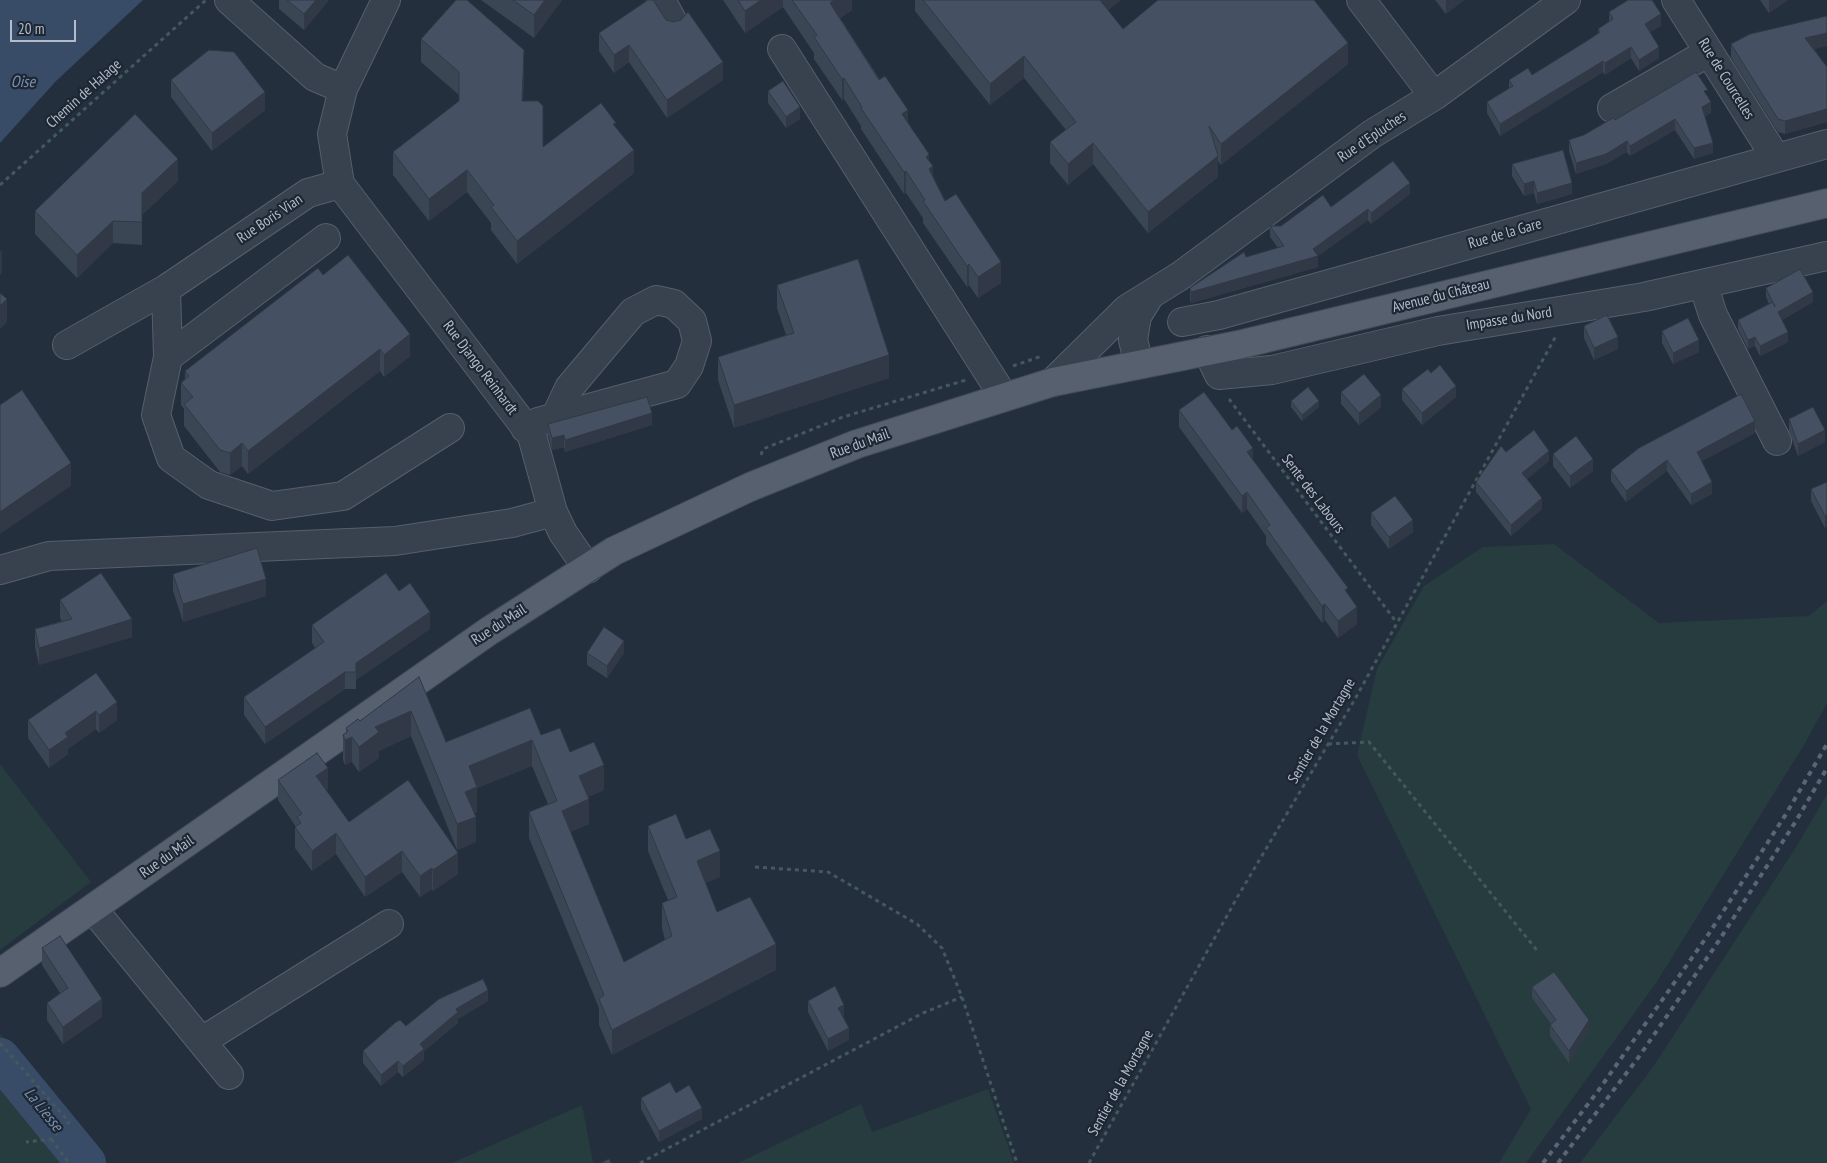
<!DOCTYPE html>
<html>
<head>
<meta charset="utf-8">
<style>
	body { margin:0 }
	#map { position:relative; width:1827px; height:1163px; overflow:hidden; background:#242f3e; font-family:"PT Sans Narrow",sans-serif }
	canvas { display:block }
	.scale { position:absolute; left:10px; top:20px; width:66px; height:22px; box-sizing:border-box; border:2px solid #b4bcc9; border-top:0; padding-left:6px; font-size:15px; line-height:18px; white-space:nowrap; color:#b4bcc9; -webkit-text-stroke:4px #1d2633; paint-order:stroke }
</style>
</head>
<body>
<div id="map">
<canvas width="1827" height="1163"></canvas>
<div class="scale">20 m</div>
</div>
<script>
const context = document.querySelector('canvas').getContext('2d');
context.lineJoin = 'round';
function fill(path, color) {
  context.fillStyle = color;
  context.fill(path, 'evenodd');
}
function shape(rows) {
  const path = new Path2D();
  for (const r of rows) {
    path.moveTo(r[0], r[1]);
    for (let i = 2; i < r.length; i += 2) path.lineTo(r[i], r[i + 1]);
  }
  return path;
}
function stroke(path, color, width, dash) {
  context.strokeStyle = color;
  context.lineWidth = width;
  context.lineCap = dash ? 'butt' : 'round';
  context.setLineDash(dash || []);
  context.stroke(path);
}
function drawText(font, color, halo, rows, align = 'center') {
  context.font = font + ' "PT Sans Narrow",sans-serif';
  context.lineWidth = 4.5;
  context.setLineDash([]);
  context.textBaseline = 'middle';
  context.strokeStyle = halo;
  context.fillStyle = color;
  for (const [text, x, y, turn = 0] of rows) {
    context.save();
    context.translate(x, y);
    context.rotate((+turn || 0) * Math.PI / 180);
    context.textAlign = isNaN(turn) ? turn : align;
    if (halo) context.strokeText(text, 0, 0);
    context.fillText(text, 0, 0);
    context.restore();
  }
}
const green = shape([
	[1554,544,1659,623,1809,616,1827,601,1827,703,1804,745,1656,983,1526,1163,1499,1163,1531,1109,1357,755,1377,669,1424,586,1483,547],
	[0,764,91,882,0,950],
	[1827,794,1827,1163,1580,1163,1653,1067,1798,844],
	[0,1034,3,1037,107,1163,0,1163],
	[988,1089,1014,1163,738,1163,861,1104,872,1132],
	[582,1105,593,1163,452,1163]
]);
const water = shape([
	[0,0,143,0,56,81,0,143]
]);
const river = shape([
	[0,1058,86,1163]
]);
const path = shape([
	[0,185,206,0],
	[1013,366,1042,356],
	[1229,399,1397,623],
	[761,455,763,449,843,417,966,380],
	[1328,744,1369,742,1539,953],
	[755,867,828,872,917,924,942,948,962,997,1017,1163],
	[0,1043,69,1122,51,1139,26,1142],
	[51,1139,69,1163],
	[640,1163,923,1013,962,997],
	[1089,1163,1238,896,1355,699,1556,336]
]);
const minor = shape([
	[229,0,315,77,343,89],
	[661,0,674,24],
	[1361,0,1434,96],
	[1676,0,1776,158],
	[782,49,1004,397],
	[1612,108,1709,52],
	[340,184,532,436,553,512,563,533,588,569],
	[1703,284,1713,315,1777,441],
	[166,289,168,357,156,415,171,458,209,485,272,506,343,496,450,428],
	[1182,322,1219,315,1827,144],
	[67,345,166,289,308,193,340,184,332,134,343,89,386,0],
	[1207,350,1219,375,1272,370,1438,331,1644,297,1827,256],
	[168,357,326,238],
	[1139,364,1133,340,1137,316,1150,295],
	[1053,382,1127,309,1180,276,1372,134,1434,96,1566,0],
	[525,428,538,422,677,384,689,366,697,341,692,321,674,304,656,300,633,312,569,388,555,418],
	[0,570,49,556,395,541,512,523,553,512],
	[93,909,229,1075],
	[202,1041,389,924]
]);
const major = shape([
	[0,973,489,631,614,551,750,487,857,444,1053,382,1238,345,1827,203]
]);
const rail = shape([
	[1543,1163,1598,1091,1708,935,1786,814,1827,744],
	[1558,1163,1638,1058,1718,942,1796,821,1827,768]
]);
const wall = shape([
	[279,0,329,0,304,30,279,9],
	[481,0,562,0,534,38],
	[723,0,852,0,852,10,840,18,908,123,929,161,933,177,945,201,1001,283,978,298,969,285,967,287,923,223,923,218,906,193,904,194,861,129,861,126,844,99,842,100,814,59,814,53,783,7,745,33],
	[915,0,1121,0,1108,10,1123,29,1348,64,1221,165,1218,161,1218,177,1148,233,1093,164,1068,185,1050,163,1050,142,1066,130,1024,78,990,105,915,11],
	[1435,0,1464,0,1446,14],
	[1760,0,1788,0,1769,13],
	[1609,12,1661,26,1650,32,1659,58,1639,71,1631,58,1605,75,1603,72,1500,136,1487,113,1487,102,1509,88,1509,80,1532,75,1598,34,1598,29,1609,22],
	[1827,16,1827,46,1814,49,1827,67,1827,122,1785,134,1778,132,1731,58,1731,44],
	[666,20,673,22,681,20,723,80,667,118,629,62,614,73,599,51,599,33],
	[421,39,524,72,523,101,543,147,616,128,634,173,517,264,491,230,491,223,467,192,429,221,393,175,393,152,459,101,459,95,421,62],
	[171,80,265,110,212,151,171,97],
	[768,91,800,119,786,128,768,103],
	[1708,96,1711,113,1705,116,1713,153,1694,159,1675,130,1630,156,1627,152,1606,164,1576,174,1569,151,1569,140,1584,135,1615,120],
	[1512,164,1572,194,1537,204,1534,193,1524,196,1512,176],
	[178,181,142,215,142,245,113,243,77,278,35,234,35,211],
	[1410,194,1371,224,1368,220,1318,256,1318,267,1191,303,1190,300,1190,288,1246,257,1278,248,1270,237,1270,226,1281,226,1331,207],
	[323,275,410,356,384,377,380,371,248,474,242,466,230,475,220,472,184,426,184,409,181,405,181,383,185,379,185,371],
	[777,285,889,378,734,428,718,380,718,357,786,335,777,308],
	[1766,288,1813,302,1782,320,1788,342,1760,356,1755,346,1748,349,1738,329,1738,320,1769,304,1766,297],
	[1584,326,1618,349,1594,360,1584,338],
	[1662,331,1699,352,1673,364,1662,343],
	[1431,373,1456,397,1422,425,1402,400,1402,389],
	[1341,392,1381,407,1359,425,1341,404],
	[1291,401,1319,407,1302,421,1291,407],
	[1179,410,1253,460,1348,594,1357,624,1338,638,1325,620,1322,623,1266,544,1266,536,1247,509,1242,513,1179,427],
	[1789,419,1825,442,1798,456,1789,431],
	[548,424,652,425,565,452,564,447,552,450,548,435],
	[1755,433,1702,461,1712,494,1691,505,1667,471,1626,502,1611,481,1611,470],
	[1506,452,1549,461,1527,479,1542,509,1511,536,1476,492,1476,482],
	[1553,454,1593,471,1570,488,1553,466],
	[1827,482,1827,527,1825,528,1811,501,1811,489],
	[1371,513,1413,532,1389,549,1371,525],
	[173,574,266,596,183,622,173,591],
	[399,591,430,629,356,680,356,689,345,689,265,744,244,715,244,697,315,648,312,643,312,625],
	[60,600,132,637,39,665,35,647,35,629,62,621,60,618],
	[587,653,624,653,607,678,587,665],
	[96,673,117,720,99,733,96,729,68,749,68,754,49,768,28,738,28,720],
	[419,677,446,742,541,735,570,752,604,790,588,797,589,824,570,832,624,962,665,940,662,928,662,903,668,900,648,851,648,826,686,839,720,877,705,883,717,912,776,970,612,1055,599,1025,599,1008,529,838,529,812,548,804,532,766,477,788,477,812,474,813,476,842,457,850,411,736,379,751,379,758,359,772,352,762,345,765,343,760,343,735,346,733,346,728,360,721],
	[278,780,328,789,326,790,349,822,458,874,433,891,432,889,420,897,402,872,365,897,336,854,312,871,295,848,295,827,296,827,278,800],
	[42,948,102,1017,63,1044,47,1020,47,1003,60,993,42,965],
	[1532,987,1589,1031,1569,1063,1550,1036,1550,1025,1551,1024,1532,998],
	[488,1001,458,1019,458,1023,424,1051,424,1060,403,1077,398,1072,381,1086,363,1063,363,1051,406,1026],
	[808,1001,844,1017,843,1017,849,1040,828,1051,808,1012],
	[676,1093,702,1119,659,1142,641,1109,641,1098]
]);
const shadedWall = shape([
	[316,0,329,0,304,30,304,14],
	[545,0,562,0,534,38,534,15],
	[761,0,783,0,783,7,745,33,745,11],
	[834,0,852,0,852,10,830,25,830,3],
	[1098,0,1121,0,1098,19],
	[1446,0,1464,0,1446,14],
	[1770,0,1788,0,1769,13,1769,1],
	[1661,14,1661,26,1645,35,1645,24],
	[1827,33,1827,46,1805,51,1805,38],
	[1348,43,1348,64,1221,165,1221,144],
	[629,45,629,62,614,73,614,55],
	[1631,47,1631,58,1605,75,1605,63],
	[1659,47,1659,58,1639,71,1639,60],
	[524,50,524,72,522,124,522,101],
	[1024,56,1024,78,990,105,990,84],
	[1603,61,1603,72,1500,136,1500,124],
	[723,62,723,80,667,118,667,100],
	[844,78,844,99,842,100,842,79],
	[265,92,265,110,212,151,212,133],
	[1711,102,1711,113,1702,118,1702,107],
	[800,107,800,119,786,128,786,117],
	[1827,109,1827,122,1785,134,1785,121],
	[908,110,908,132,902,114],
	[1675,119,1675,130,1630,156,1630,146],
	[1627,141,1627,152,1606,164,1576,174,1576,163],
	[1093,143,1093,164,1068,185,1068,164],
	[1713,143,1713,153,1694,159,1694,148],
	[634,150,634,173,517,264,517,241],
	[929,154,929,169,933,166,933,188,926,157],
	[1218,156,1218,177,1148,233,1148,212],
	[178,159,178,181,142,215,142,193],
	[467,170,467,192,429,221,429,199],
	[906,171,906,193,904,194,904,172],
	[1534,181,1534,193,1524,196,1524,184],
	[1410,183,1410,194,1371,224,1371,213],
	[1572,183,1572,194,1537,204,1537,193],
	[1368,209,1368,220,1318,256,1318,267,1191,303,1191,292,1313,249],
	[113,221,113,243,77,278,77,255],
	[2,250,2,273,0,275,0,252],
	[1001,262,1001,283,978,298,978,277],
	[969,264,969,285,967,287,967,266],
	[1813,292,1813,302,1778,322,1778,312],
	[7,299,7,322,0,329,0,306],
	[1788,332,1788,342,1760,356,1760,346],
	[410,334,410,356,384,377,384,355],
	[1618,337,1618,349,1594,360,1594,348],
	[1755,337,1755,346,1748,349,1748,340],
	[1699,340,1699,352,1673,364,1673,353],
	[380,349,380,371,248,474,248,451],
	[889,355,889,378,734,428,734,405],
	[1456,386,1456,397,1422,425,1422,413],
	[1381,395,1381,407,1359,425,1359,413],
	[1319,401,1319,407,1302,421,1302,415],
	[652,413,652,425,565,452,565,440],
	[1755,421,1755,433,1697,464,1697,452],
	[1825,430,1825,442,1798,456,1798,444],
	[564,435,564,447,552,450,552,438],
	[242,443,242,466,230,475,230,453],
	[1253,448,1253,465,1247,452],
	[1549,451,1549,461,1522,483,1522,473],
	[1593,459,1593,471,1570,488,1570,476],
	[1667,460,1667,471,1626,502,1626,491],
	[71,463,71,486,0,534,0,512],
	[1712,482,1712,494,1691,505,1691,494],
	[1247,492,1247,509,1242,513,1242,496],
	[1542,498,1542,509,1511,536,1511,525],
	[1827,515,1827,527,1825,528,1825,516],
	[1413,520,1413,532,1389,549,1389,537],
	[266,579,266,596,183,622,183,604],
	[1325,604,1325,620,1322,623,1322,606],
	[1357,607,1357,624,1338,638,1338,621],
	[430,612,430,629,356,680,356,663],
	[132,619,132,637,39,665,39,648],
	[624,641,624,653,607,678,607,666],
	[345,672,345,689,265,744,265,727],
	[117,702,117,720,99,733,99,715],
	[96,711,96,729,68,749,68,754,49,768,49,750,65,733],
	[411,711,411,736,379,751,379,758,359,772,359,747,375,727],
	[352,737,352,762,345,765,345,740],
	[532,740,532,766,477,788,477,812,465,817,465,792,469,766],
	[604,765,604,790,579,801,579,776],
	[328,768,328,789,316,797,316,776],
	[589,799,589,824,562,836,562,811],
	[476,817,476,842,457,850,457,824],
	[336,833,336,854,312,871,312,851],
	[402,851,402,872,365,897,365,877],
	[720,851,720,877,697,886,697,861],
	[458,853,458,874,433,891,433,870],
	[432,868,432,889,420,897,420,876],
	[776,944,776,970,612,1055,612,1030],
	[488,990,488,1001,458,1019,458,1023,424,1051,424,1060,403,1077,403,1066,420,1044,456,1009],
	[102,999,102,1017,63,1044,63,1027],
	[844,1005,844,1017,838,1020,838,1008],
	[1589,1020,1589,1031,1569,1063,1569,1051],
	[849,1028,849,1040,828,1051,828,1039],
	[398,1061,398,1072,381,1086,381,1075],
	[702,1108,702,1119,659,1142,659,1131]
]);
const building = shape([
	[287,0,316,0,304,14,287,0],
	[456,0,467,0,524,50,522,101,538,101,543,106,543,147,601,103,616,123,613,124,634,150,517,241,491,207,494,205,467,170,429,199,393,152,459,101,459,72,421,39,456,0],
	[513,0,545,0,534,15,513,0],
	[648,0,653,0,666,20,673,22,681,20,688,12,723,62,667,100,629,45,614,55,599,33,648,0],
	[738,0,761,0,745,11,738,0],
	[792,0,834,0,830,3,879,80,885,76,908,110,902,114,929,154,926,157,933,166,929,169,945,201,956,194,1001,262,978,277,969,264,967,266,923,201,925,200,906,171,904,172,861,108,862,107,844,78,842,79,814,37,817,35,792,0],
	[923,0,1100,0,1123,29,1158,0,1314,0,1348,43,1221,144,1209,126,1218,156,1148,212,1093,143,1068,164,1050,142,1076,122,1024,56,990,84,923,0],
	[1628,0,1652,0,1661,14,1645,24,1659,47,1639,60,1631,47,1605,63,1603,61,1500,124,1487,102,1513,86,1509,80,1528,68,1532,75,1590,39,1600,32,1598,29,1613,19,1609,12,1628,0],
	[1827,16,1827,33,1805,38,1827,67,1827,109,1785,121,1778,119,1731,44,1750,34,1827,16],
	[209,50,234,52,265,92,212,133,171,80,209,50],
	[1696,72,1708,90,1704,91,1711,102,1702,107,1713,143,1694,148,1675,119,1630,146,1627,141,1606,154,1576,163,1569,140,1584,135,1613,118,1615,120,1696,72],
	[783,81,800,107,786,117,768,91,783,81],
	[135,114,178,159,142,193,142,222,113,221,77,255,35,211,135,114],
	[1563,150,1572,183,1537,193,1534,181,1524,184,1512,164,1563,150],
	[1393,161,1410,183,1371,213,1368,209,1313,249,1318,256,1191,292,1190,288,1244,252,1246,257,1284,246,1270,226,1281,226,1323,195,1331,207,1393,161],
	[348,255,410,334,384,355,380,349,248,451,242,443,230,453,220,450,184,404,193,397,181,383,189,376,185,371,318,268,323,275,348,255],
	[858,259,889,355,734,405,718,357,794,333,777,285,858,259],
	[1800,269,1813,292,1778,312,1788,332,1760,346,1755,337,1748,340,1738,320,1773,302,1775,307,1766,288,1800,269],
	[0,293,7,299,0,306,0,293],
	[1607,315,1618,337,1594,348,1584,326,1607,315],
	[1688,318,1699,340,1673,353,1662,331,1688,318],
	[1440,365,1456,386,1422,413,1402,389,1428,369,1431,373,1440,365],
	[1364,374,1381,395,1359,413,1341,392,1364,374],
	[1308,387,1319,401,1302,415,1291,401,1308,387],
	[22,390,71,463,0,512,0,405,22,390],
	[1204,392,1232,430,1237,426,1253,448,1247,452,1348,588,1345,590,1357,607,1338,621,1325,604,1322,606,1266,528,1270,525,1247,492,1242,496,1179,410,1204,392],
	[1741,394,1755,421,1697,452,1712,482,1691,494,1667,460,1626,491,1611,470,1639,448,1741,394],
	[647,397,652,413,565,440,564,435,552,438,548,424,647,397],
	[1813,407,1825,430,1798,444,1789,419,1813,407],
	[1534,430,1549,451,1522,473,1542,498,1511,525,1476,482,1501,446,1506,452,1534,430],
	[1576,436,1593,459,1570,476,1553,454,1576,436],
	[1827,482,1827,515,1825,516,1811,489,1827,482],
	[1395,496,1413,520,1389,537,1371,513,1395,496],
	[257,548,266,579,183,604,173,574,257,548],
	[101,573,132,619,39,648,35,629,72,619,60,600,101,573],
	[386,573,399,591,410,583,430,612,356,663,356,672,345,672,265,727,244,697,324,642,312,625,386,573],
	[604,627,624,641,607,666,587,653,604,627],
	[96,673,117,702,99,715,96,711,65,733,68,737,49,750,28,720,96,673],
	[419,677,446,742,530,708,541,735,560,728,570,752,594,742,604,765,579,776,589,799,562,811,624,962,672,936,662,903,677,897,648,826,676,814,686,839,710,829,720,851,697,861,717,912,750,897,776,944,612,1030,599,999,604,995,529,812,557,801,532,740,469,766,477,787,465,792,476,817,457,824,411,711,375,727,379,732,359,747,352,737,345,740,343,735,348,731,346,728,358,719,360,721,419,677],
	[317,753,328,768,316,776,349,822,408,780,458,853,433,870,432,868,420,876,402,851,365,877,336,833,312,851,295,827,301,823,297,817,302,814,278,780,317,753],
	[60,936,102,999,63,1027,47,1003,68,988,42,948,60,936],
	[1554,972,1589,1020,1569,1051,1550,1025,1556,1020,1532,987,1554,972],
	[483,979,488,990,456,1009,458,1012,420,1044,424,1049,403,1066,398,1061,381,1075,363,1051,396,1022,400,1020,406,1026,439,999,483,979],
	[835,986,844,1005,838,1008,849,1028,828,1039,808,1001,835,986],
	[670,1082,676,1093,689,1085,702,1108,659,1131,641,1098,670,1082],
	[609,1159,611,1163,601,1163,609,1159]
]);
const streetNames = [
	["Rue de Courcelles",1726,79,58],
	["Chemin de Halage",84,94,-42],
	["Rue d'Epluches",1372,137,-34],
	["Rue Boris Vian",270,219,-34],
	["Rue de la Gare",1505,234,-16],
	["Avenue du Château",1441,296,-14],
	["Impasse du Nord",1509,319,-9],
	["Rue Django Reinhardt",480,368,53],
	["Rue du Mail",860,444,-20],
	["Sente des Labours",1313,494,53],
	["Rue du Mail",499,625,-33],
	["Sentier de la Mortagne",1322,731,-60],
	["Rue du Mail",167,857,-35],
	["Sentier de la Mortagne",1121,1083,-61]
];
const waterNames = [
	["Oise",23,82],
	["La Liesse",43,1110,51]
];
fill(green, '#263c3f');
fill(water, '#394c67');
stroke(river, '#394c67', 40);
stroke(minor, '#565f6c', 30);
stroke(major, '#414a57', 30);
stroke(path, '#44595c', 3, [4, 4]);
stroke(minor, '#38414e', 28);
stroke(major, '#56606e', 28);
stroke(rail, '#5a6575', 4, [5, 5]);
fill(wall, '#3b4654');
fill(shadedWall, '#303945');
fill(building, '#455162');
stroke(building, '#303945', 1);
drawText('15px', '#b4bcc9', '#1d2633', streetNames);
drawText('italic 16px', '#7c92b1', '#1d2633', waterNames);
</script>
</body>
</html>
